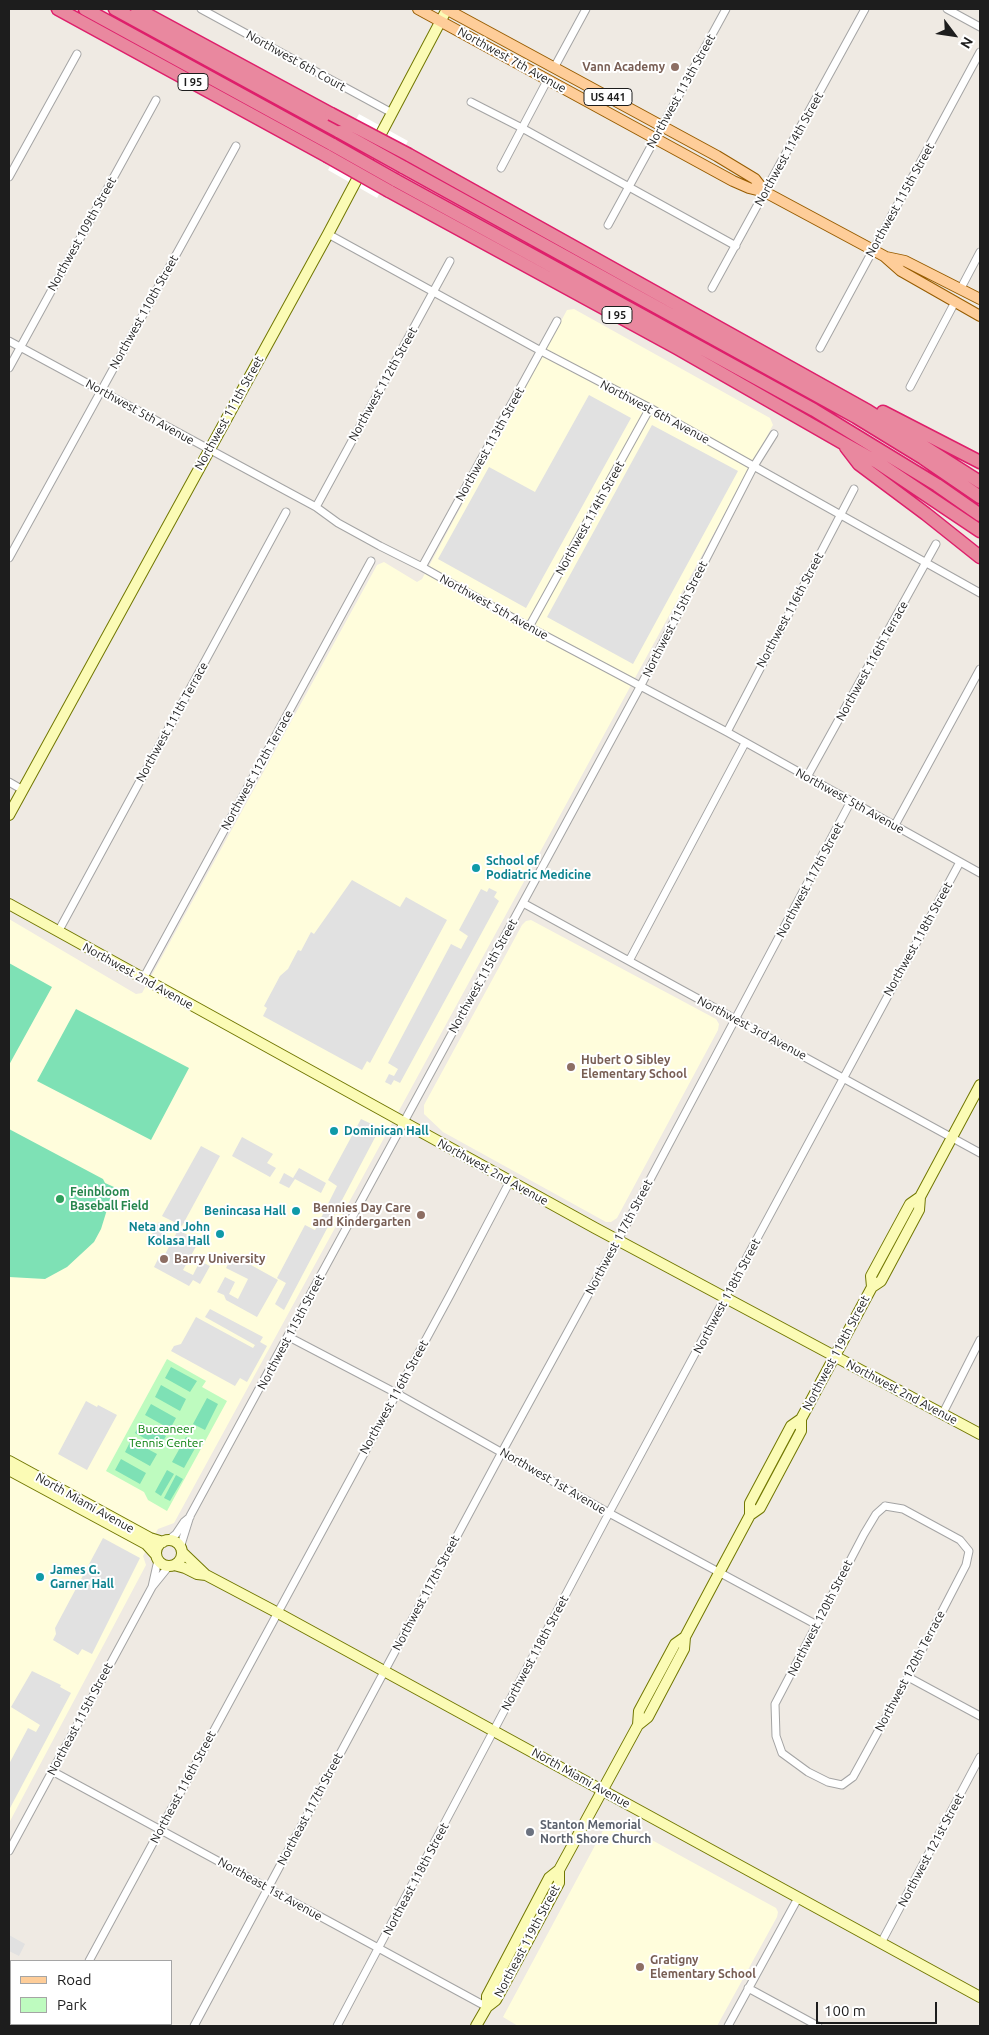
<!DOCTYPE html>
<html>
<head>
<meta charset="utf-8">
<style>
	body { margin:0 }
	#map { position:relative; width:989px; height:2035px; overflow:hidden; background:#efeae3; font-family:Ubuntu,sans-serif }
	canvas { display:block }
	.frame { position:absolute; inset:0; border:10px solid #1d1d1d; pointer-events:none }
	.legend { position:absolute; left:10px; top:1960px; width:162px; height:65px; box-sizing:border-box; background:#fff; border:1px solid #a5a5a5; margin:0; padding:6px 9px; list-style:none; font-size:15px; color:#1d1d1d }
	.legend li { display:flex; align-items:center; gap:10px; height:25px }
	.legend b { width:25px; border:1px solid #a5a5a5 }
	.north { position:absolute; left:929px; top:10px; width:50px; height:50px; -webkit-text-stroke:4px #fff; paint-order:stroke; rotate:121deg; font-size:14px; font-weight:700; line-height:20px; text-align:center; color:#1d1d1d }
	.north::after { content:''; display:block; margin:auto; width:18px; height:22px; background:#1d1d1d; clip-path:polygon(50% 0,100% 100%,50% 72%,0 100%) }
	.scale { position:absolute; left:816px; top:2002px; width:121px; height:22px; box-sizing:border-box; border:2px solid #1d1d1d; border-top:0; padding-left:6px; font-size:15px; line-height:18px; white-space:nowrap; color:#1d1d1d; -webkit-text-stroke:4px #fff; paint-order:stroke }
</style>
</head>
<body>
<div id="map">
<canvas width="989" height="2035"></canvas>
<div class="frame"></div>
<ul class="legend">
<li><b style="height:6px;background:#fecd99"></b>Road</li>
<li><b style="height:14px;background:#befbbf"></b>Park</li>
</ul>
<div class="north">N</div>
<div class="scale">100 m</div>
</div>
<script>
const context = document.querySelector('canvas').getContext('2d');
context.lineJoin = 'round';
function fill(path, color) {
  context.fillStyle = color;
  context.fill(path, 'evenodd');
}
function shape(rows) {
  const path = new Path2D();
  for (const r of rows) {
    if (r.length === 3) {
      path.moveTo(r[0] + r[2], r[1]);
      path.arc(r[0], r[1], r[2], 0, 2 * Math.PI);
      continue;
    }
    path.moveTo(r[0], r[1]);
    for (let i = 2; i < r.length; i += 2) path.lineTo(r[i], r[i + 1]);
  }
  return path;
}
function stroke(path, color, width, dash) {
  context.strokeStyle = color;
  context.lineWidth = width;
  context.lineCap = dash ? 'butt' : 'round';
  context.setLineDash(dash || []);
  context.stroke(path);
}
function drawText(font, color, halo, rows, align = 'center') {
  context.font = font + ' Ubuntu,sans-serif';
  context.lineWidth = 4;
  context.setLineDash([]);
  context.textBaseline = 'middle';
  context.strokeStyle = halo;
  context.fillStyle = color;
  for (const [text, x, y, turn = 0] of rows) {
    context.save();
    context.translate(x, y);
    context.rotate((+turn || 0) * Math.PI / 180);
    context.textAlign = isNaN(turn) ? turn : align;
    if (halo) context.strokeText(text, 0, 0);
    context.fillText(text, 0, 0);
    context.restore();
  }
}
const education = shape([
	[574,309,770,418,773,425,174,1523,158,1529,143,1556,146,1565,9,1823,9,919,136,994,142,993,377,565,384,562,417,582,422,579,567,310],
	[531,920,716,1019,719,1024,718,1030,617,1218,611,1222,606,1222,443,1132,424,1114,424,1105,522,925,526,921],
	[613,1821,619,1822,776,1908,778,1912,777,1917,717,2026,518,2026,503,2017,606,1825]
]);
const park = shape([
	[167,1359,206,1381,202,1387,227,1401,167,1511,148,1500,144,1492,106,1471]
]);
const pitch = shape([
	[9,963,52,987,9,1065],
	[76,1009,189,1068,151,1140,37,1081],
	[9,1129,103,1179,105,1183,114,1187,101,1229,94,1242,67,1267,45,1279,9,1277],
	[171,1367,197,1381,190,1392,165,1378],
	[161,1385,186,1399,180,1411,155,1397],
	[207,1398,218,1404,205,1430,193,1424],
	[151,1404,176,1418,170,1429,145,1415],
	[141,1422,166,1436,160,1447,135,1433],
	[186,1437,198,1443,184,1468,172,1462],
	[131,1440,157,1454,150,1466,125,1452],
	[121,1459,146,1473,140,1484,115,1470],
	[167,1470,174,1474,161,1496,155,1492],
	[176,1475,183,1479,170,1501,164,1498]
]);
const parking = shape([
	[589,395,631,418,526,608,438,559,489,467,535,492],
	[652,425,738,471,633,664,547,617],
	[352,880,400,907,406,897,447,920,370,1063,367,1061,362,1070,263,1016,267,1008,264,1006,280,976,288,969,298,950,301,951,311,932,314,934],
	[489,888,497,892,494,897,499,901,400,1083,394,1080,391,1085,385,1082,389,1074,394,1076,398,1069,388,1063,451,944,461,949,468,936,459,930,481,889,487,892],
	[361,1119,380,1128,284,1310,275,1304,286,1283,277,1278,305,1225,315,1230,337,1186,328,1180],
	[242,1137,273,1154,267,1163,276,1168,270,1177,232,1156],
	[201,1146,220,1156,182,1226,162,1216],
	[299,1168,326,1183,321,1193,295,1179,289,1188,279,1183,284,1173,293,1178],
	[159,1222,169,1227,161,1242,151,1236],
	[178,1230,199,1241,183,1270,193,1275,200,1261,210,1266,200,1284,193,1280,189,1286,154,1267,159,1257,163,1258],
	[233,1255,278,1280,257,1317,226,1300,224,1295,217,1292,225,1277,235,1282,229,1294,238,1299,248,1279,226,1268],
	[210,1309,263,1337,260,1342,267,1346,247,1382,240,1378,235,1386,171,1351,174,1346,181,1344,196,1317,253,1348,255,1345,205,1317],
	[86,1401,97,1407,98,1405,117,1415,87,1470,58,1454],
	[103,1538,140,1558,92,1654,82,1649,78,1655,53,1640,56,1634,55,1628],
	[32,1671,61,1685,60,1687,71,1693,9,1810,9,1764,28,1728,36,1732,40,1725,11,1707],
	[9,1935,25,1944,19,1956,9,1951]
]);
const pier = shape([
	[359,114,408,141,377,198,328,170]
]);
const street = shape([
	[201,9,392,113],
	[947,9,980,27],
	[554,68,586,9],
	[471,102,522,128,736,246],
	[501,168,548,79],
	[9,177,77,54],
	[608,225,726,9],
	[328,234,541,351,650,408,980,593],
	[712,288,865,9],
	[961,288,980,252],
	[9,341,316,507,338,523,380,546,422,567,529,627,727,732,980,873],
	[820,348,980,52],
	[9,368,156,100],
	[910,387,955,302],
	[316,507,450,261],
	[9,558,236,146],
	[422,567,557,321],
	[529,627,650,408],
	[727,732,854,489],
	[807,777,936,544],
	[9,782,23,790],
	[895,825,980,669],
	[523,903,980,1153],
	[58,932,286,512],
	[629,961,745,743],
	[143,979,371,561],
	[289,1337,396,1393,609,1513,817,1625],
	[943,1413,980,1340],
	[885,1506,903,1509,960,1540,969,1551,966,1565,908,1677,853,1777,842,1785,828,1782,808,1772,782,1753,776,1736,775,1704,864,1534,876,1514,885,1506],
	[167,1541,176,1534,184,1522,190,1517],
	[180,1548,190,1516,640,687,754,466,774,434],
	[152,1587,158,1560],
	[908,1677,980,1716],
	[52,1771,487,2007],
	[9,1851,152,1587,169,1566],
	[881,1943,980,1757],
	[89,1961,450,1295,510,1181],
	[748,1988,818,2026],
	[54,2026,55,2024],
	[194,2026,502,1452,618,1240,851,801],
	[337,2026,609,1513,960,862],
	[728,2026,798,1898]
]);
const secondary = shape([
	[9,815,328,234,447,9],
	[9,904,595,1228,980,1434],
	[872,1287,871,1276,910,1204,920,1197,980,1085],
	[9,1461,150,1538,163,1542],
	[9,1470,146,1544,156,1555],
	[750,1515,750,1503,791,1426,801,1419,872,1287,881,1281,919,1210,920,1197],
	[169,1553,13],
	[182,1552,206,1575],
	[174,1565,185,1568,197,1574,206,1575,278,1613,980,1997],
	[638,1725,639,1711,675,1644,685,1637],
	[487,2007,487,1996,549,1878,559,1870,638,1725,648,1717,684,1649,685,1637,719,1573,750,1515,760,1508,801,1431,801,1419],
	[476,2026,487,2007,496,2000,559,1883,559,1870]
]);
const primary = shape([
	[418,9,733,181,749,188,765,192,873,250,884,256,901,271,980,316],
	[446,9,717,156,755,179,765,192],
	[886,257,905,261,980,299]
]);
const highway = shape([
	[58,9,327,156],
	[85,9,333,145],
	[115,9,340,132],
	[137,9,331,114],
	[409,155,868,411,980,482],
	[403,167,856,417,923,458,980,497],
	[395,180,814,410,937,485,980,515],
	[389,191,677,348,843,443,877,462,980,531],
	[883,412,980,462],
	[846,447,859,464,926,514,980,557]
]);
const highwayBridge = shape([
	[331,114,409,155],
	[340,132,403,167],
	[333,145,395,180],
	[327,156,389,191]
]);
const markers = [
	[675,67,5,"#8d6e63"],
	[476,868,5,"#0f9aa8"],
	[571,1067,5,"#8d6e63"],
	[334,1131,5,"#0f9aa8"],
	[60,1199,5,"#2e9e5b"],
	[296,1211,5,"#0f9aa8"],
	[421,1215,5,"#8d6e63"],
	[220,1234,5,"#0f9aa8"],
	[164,1259,5,"#8d6e63"],
	[40,1577,5,"#0f9aa8"],
	[530,1832,5,"#6b7280"],
	[640,1967,5,"#8d6e63"]
];
const shields = [
	[193,82,30],
	[608,97,48],
	[617,315,30]
];
const shieldNames = [
	["I 95",193,82],
	["US 441",608,97],
	["I 95",617,315]
];
const streetNames = [
	["Northwest 7th Avenue",512,60,29],
	["Northwest 6th Court",296,61,29],
	["Northwest 113th Street",681,91,-61],
	["Northwest 114th Street",789,149,-61],
	["Northwest 115th Street",900,200,-61],
	["Northwest 109th Street",82,234,-61],
	["Northwest 110th Street",144,312,-61],
	["Northwest 112th Street",383,384,-61],
	["Northwest 5th Avenue",140,412,29],
	["Northwest 6th Avenue",655,412,28],
	["Northwest 111th Street",229,413,-61],
	["Northwest 113th Street",490,444,-61],
	["Northwest 114th Street",590,518,-61],
	["Northwest 5th Avenue",494,607,29],
	["Northwest 116th Street",790,610,-62],
	["Northwest 115th Street",675,619,-63],
	["Northwest 116th Terrace",872,661,-61],
	["Northwest 111th Terrace",172,722,-61],
	["Northwest 112th Terrace",257,770,-61],
	["Northwest 5th Avenue",850,801,29],
	["Northwest 117th Street",810,880,-62],
	["Northwest 118th Street",918,939,-61],
	["Northwest 2nd Avenue",138,976,29],
	["Northwest 115th Street",483,976,-61],
	["Northwest 3rd Avenue",752,1028,28],
	["Northwest 2nd Avenue",493,1172,29],
	["Northwest 117th Street",619,1237,-62],
	["Northwest 118th Street",727,1296,-62],
	["Northwest 115th Street",291,1332,-62],
	["Northwest 119th Street",836,1353,-62],
	["Northwest 2nd Avenue",902,1392,28],
	["Northwest 116th Street",394,1397,-61],
	["Northwest 1st Avenue",553,1481,30],
	["North Miami Avenue",85,1503,29],
	["Northwest 117th Street",426,1593,-62],
	["Northwest 120th Street",820,1618,-63],
	["Northwest 118th Street",535,1653,-62],
	["Northwest 120th Terrace",910,1671,-62],
	["Northeast 115th Street",80,1719,-62],
	["North Miami Avenue",581,1778,29],
	["Northeast 116th Street",183,1787,-62],
	["Northeast 117th Street",310,1809,-62],
	["Northwest 121st Street",931,1850,-62],
	["Northeast 118th Street",416,1879,-62],
	["Northeast 1st Avenue",270,1889,29],
	["Northeast 119th Street",527,1941,-62]
];
const educationNames = [
	["Vann Academy",665,67,"right"],
	["Hubert O Sibley",581,1060],
	["Elementary School",581,1074],
	["Bennies Day Care",411,1208,"right"],
	["and Kindergarten",411,1222,"right"],
	["Barry University",174,1259],
	["Gratigny",650,1960],
	["Elementary School",650,1974]
];
const cultureNames = [
	["School of",486,861],
	["Podiatric Medicine",486,875],
	["Dominican Hall",344,1131],
	["Benincasa Hall",286,1211,"right"],
	["Neta and John",210,1227,"right"],
	["Kolasa Hall",210,1241,"right"],
	["James G.",50,1570],
	["Garner Hall",50,1584]
];
const leisureNames = [
	["Feinbloom",70,1192],
	["Baseball Field",70,1206]
];
const parkNames = [
	["Buccaneer",166,1429],
	["Tennis Center",166,1443]
];
const worshipNames = [
	["Stanton Memorial",540,1825],
	["North Shore Church",540,1839]
];
fill(education, '#fffddc');
fill(park, '#befbbf');
fill(pitch, '#7ee1b5');
fill(parking, '#e1e1e1');
fill(pier, '#fff');
stroke(street, '#a4a4a4', 9);
stroke(secondary, '#717702', 12);
stroke(primary, '#975c00', 12);
stroke(highway, '#de1f6b', 15);
stroke(street, '#fff', 7);
stroke(secondary, '#fbfbb5', 10);
stroke(primary, '#fecd99', 10);
stroke(highway, '#e9889f', 12);
stroke(highwayBridge, '#de1f6b', 15, []);
stroke(highwayBridge, '#e9889f', 12);
for (const [x, y, r, color] of markers) {
  const dot = new Path2D();
  dot.arc(x, y, r, 0, 2 * Math.PI);
  context.fillStyle = color;
  context.fill(dot);
  stroke(dot, '#fff', 2);
}
for (const [x, y, w] of shields) {
  const box = new Path2D();
  box.roundRect(x - w / 2, y - 8.5, w, 17, 4);
  context.fillStyle = '#fff';
  context.fill(box);
  stroke(box, '#1d1d1d', 1);
}
drawText('bold 11px', '#1d1d1d', null, shieldNames);
drawText('12px', '#1d1d1d', '#fff', streetNames);
drawText('bold 12px', '#785e54', '#fff', educationNames, 'left');
drawText('bold 12px', '#0d838f', '#fff', cultureNames, 'left');
drawText('bold 12px', '#27864d', '#fff', leisureNames, 'left');
drawText('12px', '#087f0b', '#fff', parkNames);
drawText('bold 12px', '#5b616d', '#fff', worshipNames, 'left');
</script>
</body>
</html>
